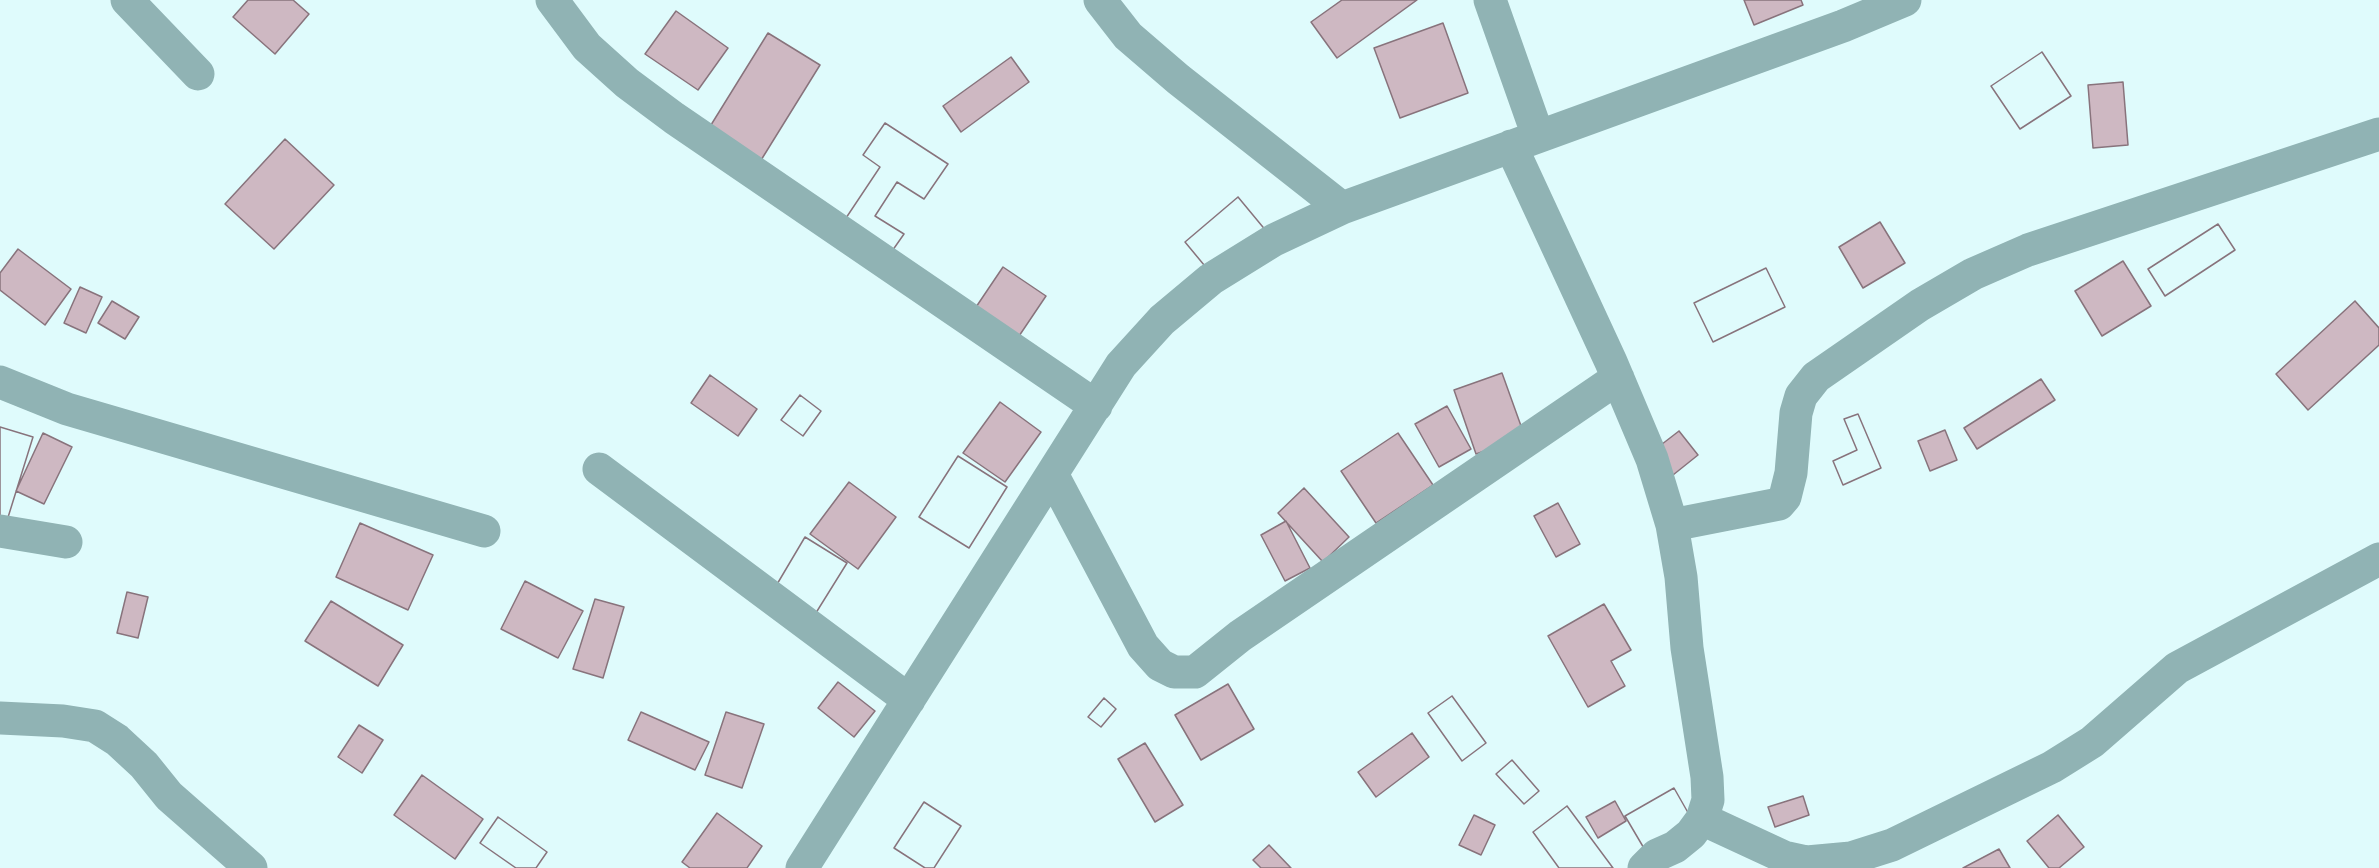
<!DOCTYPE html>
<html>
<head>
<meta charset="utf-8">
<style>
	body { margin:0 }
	canvas { display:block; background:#dffbfc }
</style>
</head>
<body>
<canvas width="2379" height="868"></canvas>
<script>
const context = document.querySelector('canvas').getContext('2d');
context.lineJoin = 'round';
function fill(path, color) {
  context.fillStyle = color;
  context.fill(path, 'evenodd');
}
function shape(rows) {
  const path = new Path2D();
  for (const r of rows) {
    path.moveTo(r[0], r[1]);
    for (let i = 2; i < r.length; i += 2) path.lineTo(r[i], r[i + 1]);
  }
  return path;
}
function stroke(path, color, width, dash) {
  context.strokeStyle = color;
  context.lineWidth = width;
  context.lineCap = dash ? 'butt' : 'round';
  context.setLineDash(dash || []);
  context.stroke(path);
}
const building = shape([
	[248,0,293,0,309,14,275,54,233,17,248,0],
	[1342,0,1417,0,1337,58,1311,22,1342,0],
	[1744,0,1801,0,1803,5,1754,25,1744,0],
	[676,11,728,48,698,90,645,54,676,11],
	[1443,23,1468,93,1400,118,1374,48,1443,23],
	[768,33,820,65,758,165,706,133,768,33],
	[2042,52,2071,96,2020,129,1991,86,2042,52],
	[2042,52,2071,96,2020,129,1991,86,2042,52],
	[1011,57,1029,82,961,132,943,106,1011,57],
	[2123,82,2128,145,2093,148,2088,85,2123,82],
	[885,123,948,164,924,199,897,182,875,216,904,234,883,264,836,233,880,167,863,155,885,123],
	[885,123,948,164,924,199,897,182,875,216,904,234,883,264,836,233,880,167,863,155,885,123],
	[285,139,334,185,274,249,225,204,285,139],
	[1238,197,1267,232,1214,277,1185,242,1238,197],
	[1238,197,1267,232,1214,277,1185,242,1238,197],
	[1880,222,1905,263,1863,288,1839,247,1880,222],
	[2218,224,2235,250,2165,296,2148,269,2218,224],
	[2218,224,2235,250,2165,296,2148,269,2218,224],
	[18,249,71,289,45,325,0,290,0,273,18,249],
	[2123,261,2151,306,2102,336,2075,291,2123,261],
	[1003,267,1046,296,1015,342,972,313,1003,267],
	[1766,268,1785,307,1713,342,1694,303,1766,268],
	[1766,268,1785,307,1713,342,1694,303,1766,268],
	[80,287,102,297,86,333,64,323,80,287],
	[112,301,139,317,125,339,98,323,112,301],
	[2355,301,2379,328,2379,345,2308,410,2276,374,2355,301],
	[1502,373,1525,437,1476,454,1454,390,1502,373],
	[710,375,757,409,738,436,691,403,710,375],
	[2041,379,2055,400,1977,449,1964,428,2041,379],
	[800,395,821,411,803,436,781,420,800,395],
	[800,395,821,411,803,436,781,420,800,395],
	[1000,402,1041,432,1005,482,963,453,1000,402],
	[1447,406,1471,449,1439,467,1415,424,1447,406],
	[1858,414,1881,468,1843,485,1833,461,1857,450,1844,419,1858,414],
	[1858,414,1881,468,1843,485,1833,461,1857,450,1844,419,1858,414],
	[0,427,33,437,5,527,0,526,0,427],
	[0,427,33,437,5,527,0,526,0,427],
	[1945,430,1957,460,1930,471,1918,441,1945,430],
	[1679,431,1698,455,1663,483,1644,458,1679,431],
	[43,433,72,447,44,504,16,491,43,433],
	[1398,433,1433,485,1376,523,1341,471,1398,433],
	[958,456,1007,487,969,548,919,517,958,456],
	[958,456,1007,487,969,548,919,517,958,456],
	[849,482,896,517,858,569,810,534,849,482],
	[1304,488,1349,537,1323,562,1278,513,1304,488],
	[1558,503,1580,544,1556,557,1534,516,1558,503],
	[1286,521,1310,568,1285,581,1261,535,1286,521],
	[360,523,433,555,408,610,336,577,360,523],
	[805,537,847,563,814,616,773,591,805,537],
	[805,537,847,563,814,616,773,591,805,537],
	[525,581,583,611,558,658,501,629,525,581],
	[127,592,148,597,138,638,117,633,127,592],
	[595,599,624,607,603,678,573,669,595,599],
	[331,601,403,645,378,686,305,641,331,601],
	[1604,604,1631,650,1611,661,1625,686,1588,707,1548,636,1604,604],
	[838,682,875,711,854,737,818,708,838,682],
	[1228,684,1254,729,1201,760,1175,715,1228,684],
	[1452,696,1486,743,1462,761,1428,713,1452,696],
	[1452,696,1486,743,1462,761,1428,713,1452,696],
	[1104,698,1116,709,1101,727,1088,717,1104,698],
	[1104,698,1116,709,1101,727,1088,717,1104,698],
	[641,712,709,742,695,770,628,740,641,712],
	[726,712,764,724,742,788,705,775,726,712],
	[359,725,383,740,362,773,338,757,359,725],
	[1412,733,1429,757,1376,797,1358,772,1412,733],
	[1145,743,1183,805,1155,822,1118,759,1145,743],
	[1512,760,1539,791,1524,804,1496,774,1512,760],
	[1512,760,1539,791,1524,804,1496,774,1512,760],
	[422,775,483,819,455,859,394,815,422,775],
	[1674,788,1703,839,1655,867,1625,816,1674,788],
	[1674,788,1703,839,1655,867,1625,816,1674,788],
	[1803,796,1809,815,1775,827,1768,807,1803,796],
	[1615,801,1626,821,1598,838,1586,817,1615,801],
	[924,802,961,826,934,868,925,868,894,848,924,802],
	[924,802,961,826,934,868,925,868,894,848,924,802],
	[1567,806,1613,868,1559,868,1533,832,1567,806],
	[1567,806,1613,868,1559,868,1533,832,1567,806],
	[717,813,762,846,747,868,690,868,682,862,717,813],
	[1474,815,1495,825,1481,855,1459,845,1474,815],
	[2058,815,2084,847,2059,868,2049,868,2027,841,2058,815],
	[498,817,547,852,536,868,516,868,480,843,498,817],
	[498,817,547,852,536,868,516,868,480,843,498,817],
	[1269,845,1291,868,1261,868,1253,860,1269,845],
	[1999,849,2010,868,1963,868,1999,849]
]);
const street = shape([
	[127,0,198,74],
	[552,0,587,47,627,83,674,118,1096,406],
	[1100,0,1128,36,1178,79,1342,208],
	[1490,0,1538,136],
	[1511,146,1611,362,1652,459,1672,525,1681,577,1687,648,1707,777,1708,800,1702,819,1691,834,1675,847,1657,855,1644,868],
	[0,382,67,409,484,531],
	[599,469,909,700],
	[1052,474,1143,646,1160,665,1174,672,1195,672,1240,636,1618,378],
	[1672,525,1779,504,1785,497,1791,473,1796,413,1801,396,1816,377,1920,305,1973,274,2028,250,2379,134],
	[0,531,66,542],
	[0,718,63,721,95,726,117,740,144,765,169,796,251,868],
	[1702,819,1784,857,1807,862,1851,858,1892,845,2052,767,2092,742,2177,668,2379,559],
	[802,868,1121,365,1162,320,1211,279,1274,240,1342,208,1843,26,1905,0]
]);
fill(building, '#ceb8c2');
stroke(building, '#88737c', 1.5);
stroke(street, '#90b3b4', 33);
</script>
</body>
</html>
